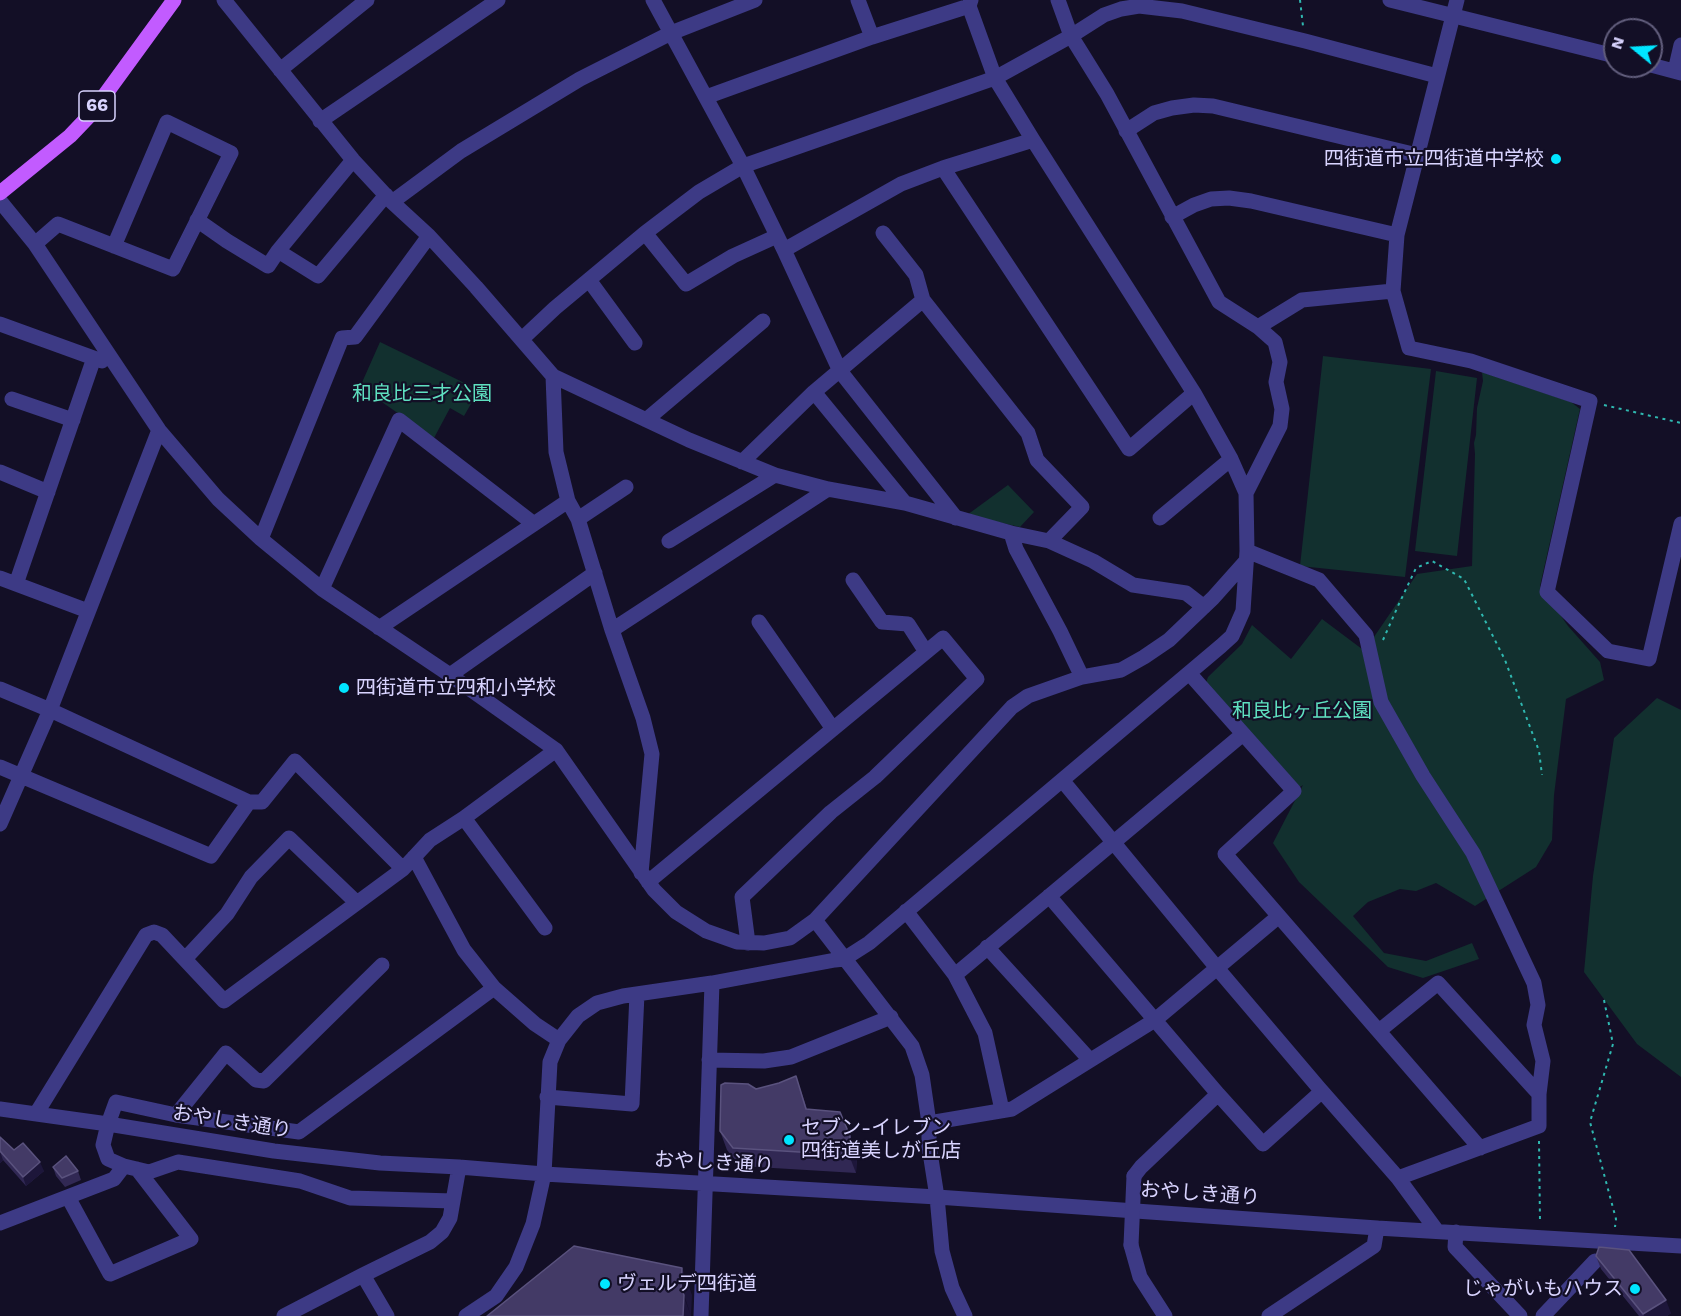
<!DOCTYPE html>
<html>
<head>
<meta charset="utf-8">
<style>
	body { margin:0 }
	#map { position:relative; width:1681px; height:1316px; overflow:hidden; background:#130f26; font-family:"Work Sans",sans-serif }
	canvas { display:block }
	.north { position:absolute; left:1603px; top:18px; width:60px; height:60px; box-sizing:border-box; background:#130f26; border:2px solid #625e7d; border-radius:50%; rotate:288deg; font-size:16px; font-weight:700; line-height:24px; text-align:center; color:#d9d4ff }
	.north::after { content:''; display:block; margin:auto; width:21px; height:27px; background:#00e5ff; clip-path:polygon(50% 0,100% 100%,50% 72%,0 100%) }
</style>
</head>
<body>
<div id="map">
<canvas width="1681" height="1316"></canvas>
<div class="north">N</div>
</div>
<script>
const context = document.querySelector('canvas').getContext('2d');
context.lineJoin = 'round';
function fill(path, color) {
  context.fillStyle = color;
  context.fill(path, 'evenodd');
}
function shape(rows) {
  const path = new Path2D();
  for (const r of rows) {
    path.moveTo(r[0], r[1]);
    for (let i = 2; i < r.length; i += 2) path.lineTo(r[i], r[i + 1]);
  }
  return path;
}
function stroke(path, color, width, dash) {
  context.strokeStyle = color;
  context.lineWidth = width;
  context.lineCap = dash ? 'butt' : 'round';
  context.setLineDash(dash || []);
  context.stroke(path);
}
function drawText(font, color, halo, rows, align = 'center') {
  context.font = font + ' "Work Sans","Noto Sans JP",sans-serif';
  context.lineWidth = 4.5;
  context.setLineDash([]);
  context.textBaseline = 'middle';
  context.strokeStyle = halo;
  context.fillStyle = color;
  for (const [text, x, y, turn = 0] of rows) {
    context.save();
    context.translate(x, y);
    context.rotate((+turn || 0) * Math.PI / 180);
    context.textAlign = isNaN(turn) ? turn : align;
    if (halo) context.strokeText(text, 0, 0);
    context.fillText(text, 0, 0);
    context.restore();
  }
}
const green = shape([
	[380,342,479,390,464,416,450,408,434,438,360,387],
	[1323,356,1431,369,1405,577,1300,566],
	[1436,371,1477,378,1457,556,1415,551],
	[1482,372,1571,402,1580,409,1540,586,1568,626,1600,662,1604,680,1566,699,1554,795,1552,840,1536,867,1475,906,1436,883,1416,891,1400,889,1368,902,1353,916,1384,953,1426,961,1472,943,1479,959,1423,978,1388,967,1299,882,1273,843,1303,785,1300,787,1206,683,1208,677,1242,644,1252,625,1291,659,1322,619,1362,649,1363,653,1417,574,1472,566,1475,454,1474,443,1476,435,1477,408,1483,381],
	[1008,485,1034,512,1020,527,967,515],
	[1657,698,1681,710,1681,1077,1637,1044,1584,972,1593,876,1614,738]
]);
const path = shape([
	[1300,0,1303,26],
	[1604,405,1681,423],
	[1383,640,1398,606,1416,568,1432,561,1464,579,1505,660,1539,751,1542,775],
	[1604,1000,1613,1044,1590,1122,1616,1219,1615,1227],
	[1539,1141,1540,1222]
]);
const minor = shape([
	[224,0,353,160,392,202,429,236,476,287,553,376,689,440,775,475,828,489,905,503,1011,533,1049,541,1082,507,1037,460,1028,433,923,300,916,275,883,233],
	[653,0,743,166,784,250,840,371,956,518],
	[858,0,872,37],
	[1058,0,1071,36,1107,94,1219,302,1258,327,1275,342,1280,362,1276,382,1282,409,1280,426,1246,493],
	[1390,0,1615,56],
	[1457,0,1397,235,1393,291,1409,348,1471,361,1590,401,1547,592,1608,651,1649,659,1681,524],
	[1651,65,1681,73],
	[280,70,367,0],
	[1675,71,1681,45],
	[706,97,872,37,969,6,971,0],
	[320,121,498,0],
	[1126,131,1154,113,1172,108,1194,105,1213,106,1417,155],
	[943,168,1129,449,1194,393],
	[0,201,35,244,159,430,218,499,261,539,322,589,450,675,556,750,654,890,676,912,706,931,737,942,764,943,790,938,815,920,1012,707,1028,696,1082,677,1121,670,1144,657,1169,640,1213,598,1246,561],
	[392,202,461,151,580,79,671,33,755,0],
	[1172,217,1194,205,1211,199,1229,198,1251,201,1397,235],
	[197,220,227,241,268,266,278,251,353,160],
	[645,233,686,284,733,256,777,236],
	[35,244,58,224,173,269,231,153,167,122,114,246],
	[784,250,901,184,943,168,1033,140],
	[278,251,318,276,386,195],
	[589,280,635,343],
	[0,324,102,361],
	[1258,327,1302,300,1393,291],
	[522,339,555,308,645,233,699,192,743,166,995,78,1071,36,1104,15,1121,9,1139,6,1182,11,1305,41,1437,76],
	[553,376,556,452,568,501,578,519,612,630,643,718,652,754,641,873],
	[814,392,905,503],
	[12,399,73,420],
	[646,420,763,321],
	[742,462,814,392,923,300],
	[0,472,48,492],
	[1160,518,1231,459],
	[578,519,626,487],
	[1011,533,1016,549,1060,631,1082,677],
	[261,539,342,338,355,337,429,236],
	[669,541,775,475],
	[1049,541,1093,561,1133,585,1186,593,1204,607],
	[1247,551,1319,580,1366,635,1381,702,1423,776,1473,853,1534,983,1538,1005,1534,1025,1543,1061,1539,1094,1539,1126,1398,1178],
	[0,578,88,611],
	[853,580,882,622,908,624,926,652],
	[16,584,94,358],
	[322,589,399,420,534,524],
	[759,622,833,729],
	[379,628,568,501],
	[612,630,828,489],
	[1189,673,1294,791,1225,854,1480,1148],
	[450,675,595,573],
	[0,689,50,710,249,802,262,802,295,761,403,869],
	[0,767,211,856,249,802],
	[1062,780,1217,968,1319,1088,1398,1178,1437,1231],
	[464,818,545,928],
	[0,824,50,710,159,430],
	[414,857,464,950,494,988,535,1024,559,1040],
	[648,882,943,638,977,679,875,777,831,812,742,897,748,943],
	[1049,896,1218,1094,1141,1167,1134,1176],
	[906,911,955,975,985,1033,1002,1110],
	[815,920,912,1046,922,1075,929,1123,929,1146,937,1197,942,1251,952,1288,965,1316],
	[987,947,1090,1060],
	[185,959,227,914,251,877,289,838,356,902],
	[955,975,1243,734],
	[1379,1031,1438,983,1539,1094],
	[709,1060,764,1061,791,1057,891,1017],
	[1218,1094,1263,1144,1321,1092],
	[547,1097,632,1104,637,994],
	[0,1109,108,1124,274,1151,380,1163,459,1167,544,1174,937,1197,1377,1228,1681,1246],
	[36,1114,146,935,154,932,162,935,224,1001,403,869,430,840,464,818,556,750],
	[176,1115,226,1053,256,1080,264,1081,382,965],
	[929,1123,1012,1109,1155,1020,1279,916],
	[124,1166,149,1172,178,1162,300,1181,350,1198,453,1201],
	[68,1197,110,1274,191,1239,137,1169],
	[0,1223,114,1179,124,1166,108,1159,103,1145,108,1124,116,1102,176,1115,299,1132,494,988],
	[1456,1232,1455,1247,1520,1316],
	[1131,1245,1140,1277,1165,1316],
	[363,1275,387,1316],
	[284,1316,363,1275,430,1242,442,1232,450,1218,459,1167],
	[466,1316,496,1296,516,1267,533,1224,544,1174,550,1062,559,1040,578,1016,597,1003,623,996,712,983,835,960,844,959,869,943,1221,646,1232,636,1243,611,1247,551,1246,493,1231,459,1194,393,1033,140,995,78,969,6],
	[701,1316,712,983],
	[1269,1316,1374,1246,1377,1228],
	[1543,1316,1595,1261]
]);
const major = shape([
	[0,193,70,136,91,114,174,0]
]);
const minorBridge = shape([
	[1131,1245,1134,1176]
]);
const wall = shape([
	[796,1076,807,1109,850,1136,857,1154,856,1173,740,1166,727,1150,720,1131,756,1089,779,1083],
	[0,1137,14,1150,44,1171,26,1186,3,1160,0,1163],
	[53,1167,78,1171,81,1180,65,1187,56,1176],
	[1596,1256,1671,1313,1667,1316,1639,1316,1601,1269]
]);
const shadedWall = shape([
	[850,1136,857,1154,856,1173,849,1155],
	[0,1151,3,1160,0,1163],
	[40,1162,44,1171,26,1186,23,1177],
	[682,1268,692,1295,691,1316,681,1289],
	[684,1295,691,1316,683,1316],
	[1666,1300,1671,1313,1667,1316,1644,1316,1643,1314]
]);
const building = shape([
	[796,1076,806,1109,840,1112,850,1136,849,1155,733,1148,720,1131,721,1085,725,1083,748,1084,756,1089,779,1083,796,1076],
	[0,1137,14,1150,23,1143,40,1162,23,1177,0,1151,0,1137],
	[66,1156,78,1171,62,1178,53,1167,66,1156],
	[574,1246,682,1268,681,1289,684,1295,683,1316,487,1316,574,1246],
	[1599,1247,1629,1250,1666,1300,1643,1314,1596,1256,1599,1247]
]);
const markers = [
	[1556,159,6,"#00e5ff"],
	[344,688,6,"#00e5ff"],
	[789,1140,6,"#00e5ff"],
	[605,1284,6,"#00e5ff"],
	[1635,1289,6,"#00e5ff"]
];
const shields = [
	[97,106,36]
];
const shieldNames = [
	["66",97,106]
];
const poiNames = [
	["四街道市立四街道中学校",1544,159,"right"],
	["四街道市立四和小学校",356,688],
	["セブン-イレブン",801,1128],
	["四街道美しが丘店",801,1151],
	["ヴェルデ四街道",617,1284],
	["じゃがいもハウス",1623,1289,"right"]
];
const parkNames = [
	["和良比三才公園",422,394],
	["和良比ヶ丘公園",1302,711]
];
const streetNames = [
	["おやしき通り",232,1122,9],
	["おやしき通り",714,1163,3],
	["おやしき通り",1200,1194,4]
];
fill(green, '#12302f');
stroke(path, '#2fb8b0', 2, [3, 4.5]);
stroke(minor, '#3d3a85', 15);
stroke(major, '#c25bff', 15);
stroke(minorBridge, '#3d3a85', 15);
fill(wall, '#312854');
fill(shadedWall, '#1d163a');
fill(building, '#433a66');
stroke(building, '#5a527e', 1.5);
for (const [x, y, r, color] of markers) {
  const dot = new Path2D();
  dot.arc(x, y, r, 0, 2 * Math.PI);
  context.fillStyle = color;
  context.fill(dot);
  stroke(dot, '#130f26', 2);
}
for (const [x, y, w] of shields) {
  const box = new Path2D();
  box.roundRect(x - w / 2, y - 15, w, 30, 4.5);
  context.fillStyle = '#130f26';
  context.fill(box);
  stroke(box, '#d9d4ff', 1.5);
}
drawText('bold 18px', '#d9d4ff', null, shieldNames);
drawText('20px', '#d9d4ff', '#130f26', poiNames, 'left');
drawText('20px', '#5fe0c0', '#130f26', parkNames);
drawText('20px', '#d9d4ff', '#130f26', streetNames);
</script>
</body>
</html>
